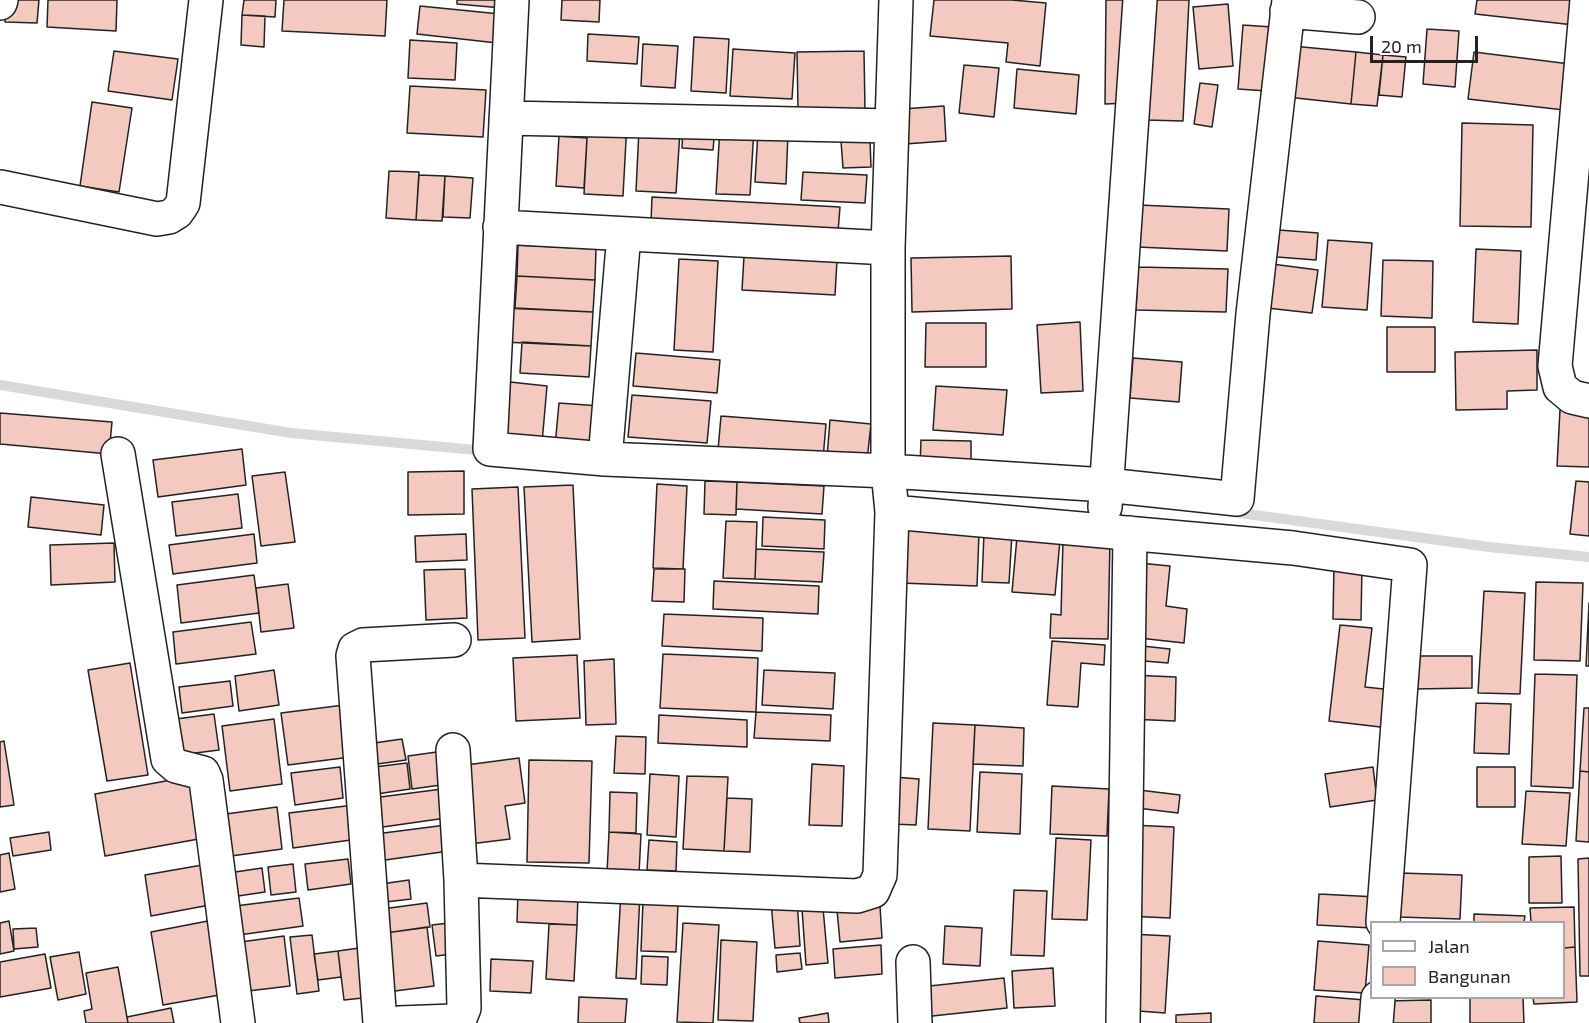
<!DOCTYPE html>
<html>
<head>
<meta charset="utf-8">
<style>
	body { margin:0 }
	#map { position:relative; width:1589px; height:1023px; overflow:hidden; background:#fff; font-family:"Exo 2",sans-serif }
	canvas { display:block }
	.legend { position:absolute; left:1370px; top:921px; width:195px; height:78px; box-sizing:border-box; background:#fff; border:2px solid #a7a7a7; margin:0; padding:8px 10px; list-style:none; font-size:18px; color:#222 }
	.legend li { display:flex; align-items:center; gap:12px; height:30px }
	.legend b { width:30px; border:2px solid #a7a7a7 }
	.scale { position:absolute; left:1370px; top:36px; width:108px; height:27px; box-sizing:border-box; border:3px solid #222; border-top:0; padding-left:8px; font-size:18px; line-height:21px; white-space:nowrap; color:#222; -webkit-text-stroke:4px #fff; paint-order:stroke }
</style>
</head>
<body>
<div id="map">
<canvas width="1589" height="1023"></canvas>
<ul class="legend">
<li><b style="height:8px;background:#fff"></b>Jalan</li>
<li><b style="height:16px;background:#f3c9c0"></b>Bangunan</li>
</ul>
<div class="scale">20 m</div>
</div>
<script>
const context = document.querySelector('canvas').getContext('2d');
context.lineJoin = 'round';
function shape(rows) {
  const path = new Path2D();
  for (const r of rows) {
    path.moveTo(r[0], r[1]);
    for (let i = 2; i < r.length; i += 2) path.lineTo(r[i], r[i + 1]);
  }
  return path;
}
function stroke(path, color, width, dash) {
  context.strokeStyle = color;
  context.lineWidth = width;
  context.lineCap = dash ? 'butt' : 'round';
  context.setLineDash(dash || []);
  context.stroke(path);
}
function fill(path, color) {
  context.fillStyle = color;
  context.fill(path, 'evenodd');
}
const stream = shape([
	[0,385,291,433,487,451],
	[1232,512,1489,547,1589,557]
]);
const building = shape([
	[6,0,39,0,37,23,5,22,6,0],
	[48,0,117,0,116,31,47,27,48,0],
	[244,0,276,0,275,17,242,15,244,0],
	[284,0,387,0,385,36,282,31,284,0],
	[457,0,502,0,502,8,457,4,457,0],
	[562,0,600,0,599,22,561,20,562,0],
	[934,0,1012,0,1046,3,1040,66,1006,62,1008,43,930,36,934,0],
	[1106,0,1131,0,1130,103,1105,104,1106,0],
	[1150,0,1189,0,1183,121,1145,120,1150,0],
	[1477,0,1577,0,1574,25,1475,14,1477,0],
	[1228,4,1233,66,1199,69,1193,7,1228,4],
	[420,6,500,14,497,43,417,34,420,6],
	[242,15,265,16,264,47,241,45,242,15],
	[1243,25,1272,27,1267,91,1238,89,1243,25],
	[1427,29,1459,31,1455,87,1423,84,1427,29],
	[588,34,639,37,637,64,587,61,588,34],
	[694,37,729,39,726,93,691,91,694,37],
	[410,40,457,43,455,80,408,78,410,40],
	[643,44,678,46,675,88,641,86,643,44],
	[1292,46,1356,52,1351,104,1287,97,1292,46],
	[733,49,795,53,792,99,730,96,733,49],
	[114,51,178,59,172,100,108,91,114,51],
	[864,51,865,110,798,110,797,52,864,51],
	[1356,52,1383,55,1377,106,1351,104,1356,52],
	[1474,52,1570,64,1564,110,1468,99,1474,52],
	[1383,55,1406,57,1402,97,1379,95,1383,55],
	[964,65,999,68,994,117,959,113,964,65],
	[1017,69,1079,75,1076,114,1014,108,1017,69],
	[1200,83,1218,85,1212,127,1194,124,1200,83],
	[410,86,486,90,483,137,407,133,410,86],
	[92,102,132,108,119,192,80,186,92,102],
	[944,106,946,141,905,144,902,109,944,106],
	[588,120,627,122,623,196,584,194,588,120],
	[1462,123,1533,125,1531,227,1460,226,1462,123],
	[683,126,715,128,713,150,682,148,683,126],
	[720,127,754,128,750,195,716,194,720,127],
	[639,129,680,131,676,193,636,191,639,129],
	[758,131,788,133,786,184,755,182,758,131],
	[559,136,587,138,584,188,556,186,559,136],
	[870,140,871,167,843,168,841,141,870,140],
	[389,171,419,172,416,220,386,218,389,171],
	[803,172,867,175,865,203,801,200,803,172],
	[419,175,445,176,442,221,416,220,419,175],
	[445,176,473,178,470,218,443,217,445,176],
	[652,197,840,207,838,232,651,222,652,197],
	[1139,205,1229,209,1227,251,1137,247,1139,205],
	[1279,230,1318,233,1316,260,1277,257,1279,230],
	[1328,240,1372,243,1367,310,1322,307,1328,240],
	[518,245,596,249,595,280,517,276,518,245],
	[1476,249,1521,251,1518,324,1473,322,1476,249],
	[744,256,837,261,835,295,742,290,744,256],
	[1011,256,1012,309,912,312,911,258,1011,256],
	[679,259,718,261,713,352,674,350,679,259],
	[1383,260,1433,261,1432,318,1381,316,1383,260],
	[1272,264,1318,270,1312,313,1267,308,1272,264],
	[1138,267,1228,269,1226,312,1136,310,1138,267],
	[517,276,595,280,593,312,515,308,517,276],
	[504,308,593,312,591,346,502,342,504,308],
	[1080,322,1083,391,1041,393,1037,325,1080,322],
	[926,323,986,323,986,367,925,367,926,323],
	[1387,327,1435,327,1435,372,1387,372,1387,327],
	[522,342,591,346,589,377,520,373,522,342],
	[1537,350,1537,390,1507,391,1507,409,1456,410,1455,352,1537,350],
	[636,353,720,360,717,393,633,386,636,353],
	[1133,358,1182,362,1179,402,1130,398,1133,358],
	[510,382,547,386,542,443,505,440,510,382],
	[936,386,1007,390,1003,435,933,430,936,386],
	[632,395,711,401,707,443,628,437,632,395],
	[559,403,600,406,597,449,555,446,559,403],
	[1560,410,1589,411,1589,467,1557,466,1560,410],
	[0,413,112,422,109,454,0,444,0,413],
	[721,416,826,424,823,459,718,450,721,416],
	[830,420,871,424,867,460,827,457,830,420],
	[921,440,971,441,971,466,920,465,921,440],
	[242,449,246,485,158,497,153,460,242,449],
	[464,471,464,514,408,515,408,472,464,471],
	[285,472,295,542,261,546,252,476,285,472],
	[705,481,737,482,736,515,704,514,705,481],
	[1576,481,1589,482,1589,536,1570,534,1576,481],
	[737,482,824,486,822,514,736,509,737,482],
	[657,484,687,486,683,569,653,568,657,484],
	[573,485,580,639,532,642,524,487,573,485],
	[518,487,525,638,478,640,472,489,518,487],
	[238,494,242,528,176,536,172,502,238,494],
	[31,497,104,505,101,535,28,527,31,497],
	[763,517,825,520,824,549,762,546,763,517],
	[726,521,757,522,755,579,723,578,726,521],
	[903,529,979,533,977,586,901,583,903,529],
	[984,533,1012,534,1009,583,982,582,984,533],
	[254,534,257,563,173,574,169,545,254,534],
	[466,534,467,560,416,562,415,536,466,534],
	[1017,537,1060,540,1055,595,1012,592,1017,537],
	[1063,539,1110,540,1108,639,1050,638,1051,614,1061,615,1063,539],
	[114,543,115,582,51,585,50,545,114,543],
	[756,549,824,552,822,582,755,579,756,549],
	[1139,563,1170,566,1166,606,1187,609,1184,643,1130,637,1139,563],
	[1334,565,1362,566,1361,620,1333,619,1334,565],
	[465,569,467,618,426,620,424,570,465,569],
	[654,569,685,569,684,602,652,601,654,569],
	[254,575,259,613,181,623,177,585,254,575],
	[714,581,819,586,818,614,713,609,714,581],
	[1536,582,1583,583,1580,661,1534,660,1536,582],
	[288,584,294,628,261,632,256,588,288,584],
	[1484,591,1525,593,1520,694,1478,693,1484,591],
	[1589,603,1589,666,1586,666,1589,603],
	[664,614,763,618,762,651,662,646,664,614],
	[251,622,256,654,176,664,173,632,251,622],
	[1340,625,1372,628,1365,687,1393,690,1389,728,1329,721,1340,625],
	[1052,641,1105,645,1104,665,1081,663,1078,707,1047,705,1052,641],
	[1133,645,1170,649,1168,663,1132,660,1133,645],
	[663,654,758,658,756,712,660,708,663,654],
	[577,655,580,718,516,721,513,658,577,655],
	[1414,656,1472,656,1472,688,1414,689,1414,656],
	[614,659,616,724,586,725,584,661,614,659],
	[130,663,148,775,107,781,88,670,130,663],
	[274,670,279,705,239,711,235,676,274,670],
	[764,670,835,673,833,709,762,705,764,670],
	[1535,674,1577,675,1573,788,1531,786,1535,674],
	[1131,675,1176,677,1175,721,1129,719,1131,675],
	[230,681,233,706,182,713,179,687,230,681],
	[1476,703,1511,704,1509,754,1474,753,1476,703],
	[344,705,351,757,288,765,281,713,344,705],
	[1584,708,1589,708,1589,772,1580,771,1584,708],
	[756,712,831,715,830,741,754,738,756,712],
	[214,714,219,750,180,755,176,719,214,714],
	[659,715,747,720,747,747,658,743,659,715],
	[274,719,282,784,230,791,222,726,274,719],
	[933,723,975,725,970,831,928,829,933,723],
	[975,725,1024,728,1023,766,973,764,975,725],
	[616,736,646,737,645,774,614,773,616,736],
	[402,739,406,760,370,765,367,744,402,739],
	[4,741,14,805,0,807,0,742,4,741],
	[444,751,448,784,412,789,408,756,444,751],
	[519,758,525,803,505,806,510,839,470,844,466,765,519,758],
	[529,760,592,761,589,863,527,862,529,760],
	[407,763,410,789,370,795,366,768,407,763],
	[812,764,844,766,842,826,809,825,812,764],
	[340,767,343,798,295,805,291,773,340,767],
	[1373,767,1377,800,1330,807,1325,774,1373,767],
	[1477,767,1515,767,1515,807,1477,807,1477,767],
	[1580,771,1589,772,1589,842,1576,841,1580,771],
	[980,772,1022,774,1020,834,977,832,980,772],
	[650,774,679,776,676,837,647,835,650,774],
	[193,776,204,838,105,856,95,794,193,776],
	[687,776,728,777,724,851,683,849,687,776],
	[894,777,919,779,916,825,892,824,894,777],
	[1052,786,1109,789,1107,836,1050,834,1052,786],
	[442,789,446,818,369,829,365,799,442,789],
	[1131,789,1180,795,1178,813,1129,807,1131,789],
	[1526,791,1570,793,1566,846,1522,844,1526,791],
	[610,792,637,793,636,833,609,832,610,792],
	[727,798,752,799,750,852,724,851,727,798],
	[354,805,358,839,293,848,289,813,354,805],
	[277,807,282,849,231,856,226,814,277,807],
	[446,825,449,851,371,862,368,835,446,825],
	[1131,825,1174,827,1170,918,1126,916,1131,825],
	[49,832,51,850,13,856,10,838,49,832],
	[609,832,641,834,639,874,607,873,609,832],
	[1056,838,1091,840,1087,920,1052,919,1056,838],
	[649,840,677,842,676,871,647,870,649,840],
	[9,853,15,889,0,892,0,855,9,853],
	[1561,856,1562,903,1529,903,1529,857,1561,856],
	[1589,858,1589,976,1580,976,1578,859,1589,858],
	[348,859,351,884,308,890,305,864,348,859],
	[208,864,215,904,151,916,145,875,208,864],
	[293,864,296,892,271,895,268,867,293,864],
	[262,868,265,892,238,896,235,872,262,868],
	[1400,873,1462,875,1460,919,1399,917,1400,873],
	[409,880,411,899,377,903,374,885,409,880],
	[1014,890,1047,891,1044,956,1011,955,1014,890],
	[518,892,578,894,577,925,517,922,518,892],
	[621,892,640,893,636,979,616,978,621,892],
	[1319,894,1377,897,1372,928,1317,925,1319,894],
	[299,898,303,926,239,935,235,906,299,898],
	[797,899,800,946,775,948,771,902,797,899],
	[643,901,678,903,676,952,641,951,643,901],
	[427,903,430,927,385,933,382,909,427,903],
	[880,906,882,938,840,942,837,910,880,906],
	[1574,907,1575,947,1564,948,1564,922,1531,922,1530,908,1574,907],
	[823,908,828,963,806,965,802,909,823,908],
	[1474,914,1525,916,1524,922,1474,922,1474,914],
	[213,920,225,994,163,1005,151,932,213,920],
	[9,921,14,951,0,954,0,923,9,921],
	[457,922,461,953,436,956,432,925,457,922],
	[683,923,719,925,713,1023,677,1022,683,923],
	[549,924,577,925,574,981,546,979,549,924],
	[945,926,982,928,980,966,943,964,945,926],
	[427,927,434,986,387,992,379,934,427,927],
	[36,928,38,947,14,949,13,929,36,928],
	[1130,934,1170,936,1165,1013,1125,1010,1130,934],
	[312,935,319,991,297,994,290,937,312,935],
	[284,936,290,986,248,991,241,942,284,936],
	[721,940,757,942,753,1021,718,1020,721,940],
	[1318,941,1369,945,1365,993,1314,990,1318,941],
	[881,945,882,974,835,978,833,949,881,945],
	[366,947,372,997,344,1000,338,951,366,947],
	[1575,947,1577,1002,1534,1004,1533,998,1564,998,1564,948,1575,947],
	[338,951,341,977,318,980,314,954,338,951],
	[79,952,86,994,58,1000,50,957,79,952],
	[800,953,802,969,777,972,776,955,800,953],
	[45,954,51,988,0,997,0,962,45,954],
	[642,956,668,957,667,985,641,984,642,956],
	[491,959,533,961,531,993,490,991,491,959],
	[118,967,128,1023,86,1023,84,1011,92,1009,86,973,118,967],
	[1053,968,1055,1006,1014,1008,1012,971,1053,968],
	[1004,978,1007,1008,923,1017,920,987,1004,978],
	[1316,996,1365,1000,1363,1023,1314,1023,1316,996],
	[579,997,627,999,625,1023,578,1023,579,997],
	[1470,998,1523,998,1524,1023,1470,1023,1470,998],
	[1431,1000,1431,1023,1386,1023,1386,1001,1431,1000],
	[171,1008,174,1023,128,1023,127,1017,171,1008],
	[828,1013,829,1023,800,1023,799,1018,828,1013],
	[1211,1013,1211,1023,1176,1023,1176,1015,1211,1013]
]);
const minor = shape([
	[512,0,490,449,605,459,888,471,1106,485,1237,499,1253,314,1289,0],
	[1587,0,1555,366,1560,387,1572,397,1589,401],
	[0,3,1,0],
	[1287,11,1358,17],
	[506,118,892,126],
	[0,187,157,219,169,217,177,212,183,203,206,0],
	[500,227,888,248],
	[118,454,168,759,176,766,203,773,206,780,238,1023],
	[605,459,624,234],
	[1105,507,1140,0],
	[892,512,1293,548,1410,565,1383,922],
	[453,750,461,880],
	[913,962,915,1023],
	[380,1023,353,656,355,649,363,645,454,640],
	[399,1023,453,1021,460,1018,464,1008,461,880,857,896,873,891,880,875,892,512,888,471,888,248,896,0],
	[1123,1023,1130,533],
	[1376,1023,1378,998]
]);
stroke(stream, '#d9d9d9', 10);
fill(building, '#f3c9c0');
stroke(building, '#222', 1.5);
stroke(minor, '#222', 36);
stroke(minor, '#fff', 33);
</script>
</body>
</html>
